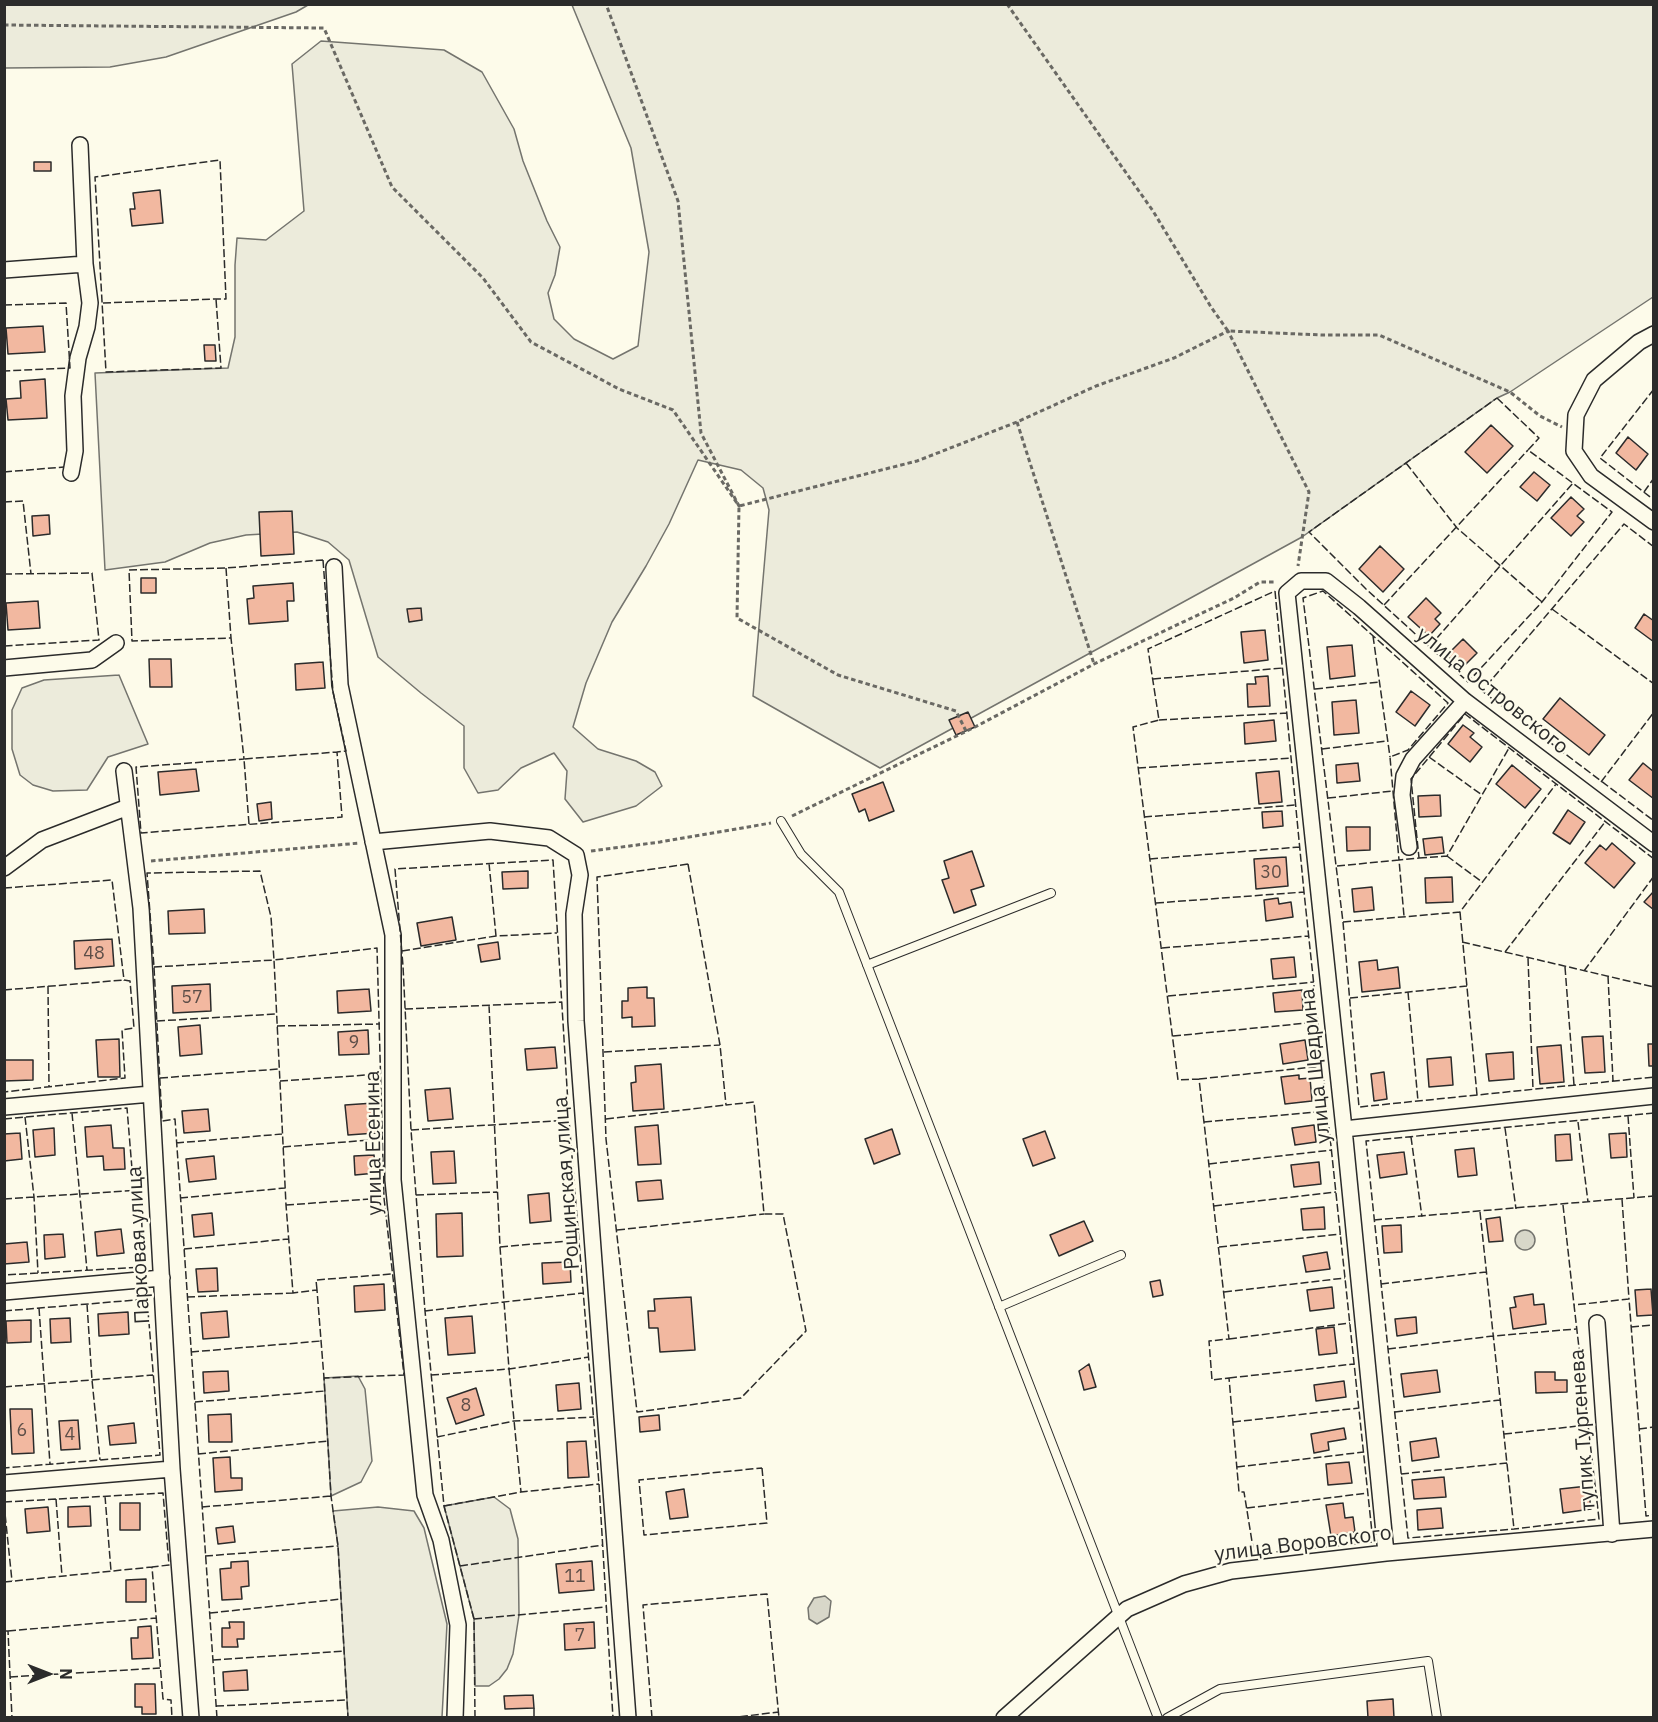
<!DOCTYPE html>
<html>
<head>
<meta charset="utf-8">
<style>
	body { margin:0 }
	#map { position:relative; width:1658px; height:1722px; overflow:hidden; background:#fdfbea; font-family:"IBM Plex Sans",sans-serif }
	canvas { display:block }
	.frame { position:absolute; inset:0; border:6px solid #2b2b2b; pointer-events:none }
	.north { position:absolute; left:18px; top:1644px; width:60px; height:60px; -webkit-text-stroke:4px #fdfbea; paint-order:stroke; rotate:90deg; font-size:16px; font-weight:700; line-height:24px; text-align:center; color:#2b2b2b }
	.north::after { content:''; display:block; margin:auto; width:21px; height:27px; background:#2b2b2b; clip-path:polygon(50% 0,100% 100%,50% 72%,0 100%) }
</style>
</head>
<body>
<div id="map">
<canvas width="1658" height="1722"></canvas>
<div class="frame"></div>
<div class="north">N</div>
</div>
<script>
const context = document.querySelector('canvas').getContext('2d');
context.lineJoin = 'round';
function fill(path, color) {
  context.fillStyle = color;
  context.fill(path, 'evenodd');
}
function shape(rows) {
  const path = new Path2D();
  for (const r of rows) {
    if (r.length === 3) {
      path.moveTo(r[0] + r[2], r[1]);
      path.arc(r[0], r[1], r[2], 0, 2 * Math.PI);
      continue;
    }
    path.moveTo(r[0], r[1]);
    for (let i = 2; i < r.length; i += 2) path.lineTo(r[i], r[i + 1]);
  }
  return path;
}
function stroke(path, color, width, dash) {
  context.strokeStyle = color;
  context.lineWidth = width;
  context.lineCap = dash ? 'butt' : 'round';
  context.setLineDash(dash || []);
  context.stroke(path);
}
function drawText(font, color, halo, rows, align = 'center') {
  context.font = font + ' "IBM Plex Sans",sans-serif';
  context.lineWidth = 4.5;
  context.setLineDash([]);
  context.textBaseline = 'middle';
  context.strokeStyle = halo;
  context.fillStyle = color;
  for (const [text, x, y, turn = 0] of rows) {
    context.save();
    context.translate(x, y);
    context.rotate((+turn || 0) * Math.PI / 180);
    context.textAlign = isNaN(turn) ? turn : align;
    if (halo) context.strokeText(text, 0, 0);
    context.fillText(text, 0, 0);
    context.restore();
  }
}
const green = shape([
	[4,5,5,4,308,5,296,12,166,57,110,67,5,68,4,5],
	[572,5,1653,5,1653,297,1510,392,1497,398,1302,537,880,768,753,696,769,510,763,488,741,470,698,460,669,524,646,566,612,622,586,683,573,727,598,749,636,761,655,772,662,786,636,806,583,822,565,799,567,771,554,753,521,768,498,790,478,793,464,768,464,726,421,693,378,657,349,560,328,542,297,532,246,535,210,543,165,562,105,570,95,373,228,368,235,337,235,265,237,238,266,240,304,211,292,64,321,41,444,50,482,72,514,129,523,161,547,221,560,247,555,275,548,293,554,319,574,339,613,359,638,346,649,252,631,148,572,5],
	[119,675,148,744,108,757,87,790,53,791,33,785,20,775,12,749,12,710,22,688,44,680,119,675],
	[358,1376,365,1389,372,1461,361,1482,331,1496,324,1378,358,1376],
	[494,1497,510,1509,518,1539,519,1615,513,1654,507,1669,499,1679,489,1686,475,1686,474,1619,444,1506,494,1497],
	[378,1507,414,1511,424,1528,447,1624,442,1717,348,1717,338,1546,333,1511,378,1507]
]);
const water = shape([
	[1525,1240,10],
	[825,1596,831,1601,829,1617,817,1624,809,1619,808,1608,814,1598,825,1596]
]);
const building = shape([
	[34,162,51,162,51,171,34,171,34,162],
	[160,190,163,223,132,226,130,209,135,209,133,193,160,190],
	[43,326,45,352,8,354,6,328,43,326],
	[204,345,215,345,216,361,205,361,204,345],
	[45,379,47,418,8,420,6,399,21,398,20,381,45,379],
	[1491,425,1513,446,1487,473,1465,452,1491,425],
	[1628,437,1648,454,1636,470,1616,453,1628,437],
	[1534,472,1550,485,1537,501,1520,487,1534,472],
	[1571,497,1584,509,1577,516,1584,522,1571,536,1551,518,1571,497],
	[292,511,294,554,261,556,259,512,292,511],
	[49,515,50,534,33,536,32,516,49,515],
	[1380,546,1404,569,1383,592,1359,569,1380,546],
	[141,578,156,578,156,593,141,593,141,578],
	[293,583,294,601,287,601,288,621,249,624,247,599,254,598,253,586,293,583],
	[1426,598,1441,613,1435,619,1440,624,1429,636,1408,617,1426,598],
	[38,601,40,628,8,630,6,603,38,601],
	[421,608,422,620,409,622,407,609,421,608],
	[1644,614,1654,621,1654,642,1635,628,1644,614],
	[1265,630,1268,660,1244,663,1241,632,1265,630],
	[1463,639,1477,653,1461,669,1447,655,1463,639],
	[1352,645,1355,676,1330,679,1327,647,1352,645],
	[149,659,171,659,172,687,150,687,149,659],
	[323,662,325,688,296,690,295,664,323,662],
	[1268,676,1270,706,1248,707,1247,684,1256,684,1255,677,1268,676],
	[1411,691,1430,705,1415,726,1396,712,1411,691],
	[1560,698,1605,735,1589,755,1543,719,1560,698],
	[1356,700,1359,733,1334,735,1332,702,1356,700],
	[968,712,975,727,956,735,949,720,968,712],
	[1274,720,1276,741,1245,744,1244,723,1274,720],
	[1463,725,1474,733,1470,737,1482,747,1470,762,1448,744,1463,725],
	[1358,763,1360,781,1337,783,1336,765,1358,763],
	[1643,763,1654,772,1654,799,1629,780,1643,763],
	[1512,765,1541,789,1525,808,1496,784,1512,765],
	[196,769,199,791,160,795,158,772,196,769],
	[1279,771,1282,802,1259,804,1256,773,1279,771],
	[883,782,894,811,869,821,865,809,859,812,852,794,883,782],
	[1440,795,1441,816,1419,817,1418,796,1440,795],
	[271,802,272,819,259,821,257,804,271,802],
	[1568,810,1585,822,1570,844,1553,833,1568,810],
	[1282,811,1283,826,1263,828,1262,812,1282,811],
	[1346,827,1370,827,1370,850,1347,851,1346,827],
	[1442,837,1444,853,1425,855,1423,839,1442,837],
	[1612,843,1635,863,1614,888,1585,863,1600,845,1606,850,1612,843],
	[972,851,984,886,971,890,976,905,954,913,942,880,949,878,944,861,972,851],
	[1286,857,1288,886,1256,889,1254,859,1286,857],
	[528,871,528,888,503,889,502,872,528,871],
	[1452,877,1453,902,1426,903,1425,878,1452,877],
	[1372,887,1374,910,1354,912,1352,889,1372,887],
	[1654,891,1654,910,1644,902,1654,891],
	[1278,898,1279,904,1291,902,1293,917,1266,921,1264,900,1278,898],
	[204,909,205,933,169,934,168,911,204,909],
	[452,917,456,940,421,946,417,923,452,917],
	[112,939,114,966,75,969,74,941,112,939],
	[498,942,500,959,481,962,478,945,498,942],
	[1294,957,1296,977,1273,979,1271,959,1294,957],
	[1377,960,1378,970,1398,967,1400,988,1362,992,1359,962,1377,960],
	[210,984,211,1011,173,1013,172,986,210,984],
	[647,987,647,998,654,998,655,1026,632,1027,632,1017,622,1018,622,1001,628,1001,628,988,647,987],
	[369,989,371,1011,338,1013,337,991,369,989],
	[1302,990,1303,1010,1275,1012,1273,993,1302,990],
	[200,1025,202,1054,180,1056,178,1027,200,1025],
	[368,1030,369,1054,339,1055,338,1032,368,1030],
	[1603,1036,1605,1072,1585,1073,1582,1037,1603,1036],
	[119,1039,120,1077,98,1077,96,1040,119,1039],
	[1305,1040,1308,1060,1283,1064,1280,1044,1305,1040],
	[1648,1044,1654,1044,1654,1066,1649,1066,1648,1044],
	[1561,1045,1564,1082,1540,1084,1537,1047,1561,1045],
	[555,1047,557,1068,527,1070,525,1049,555,1047],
	[1513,1052,1514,1079,1489,1081,1486,1054,1513,1052],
	[1451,1057,1453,1085,1429,1087,1427,1059,1451,1057],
	[4,1060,33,1060,33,1080,4,1081,4,1060],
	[661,1064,664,1109,633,1111,631,1083,636,1082,635,1066,661,1064],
	[1384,1072,1387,1099,1374,1101,1371,1074,1384,1072],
	[1299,1075,1299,1079,1310,1078,1312,1101,1285,1104,1281,1077,1299,1075],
	[450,1088,453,1119,428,1121,425,1090,450,1088],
	[374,1103,376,1133,348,1135,345,1105,374,1103],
	[208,1109,210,1131,184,1133,182,1111,208,1109],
	[111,1125,113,1148,124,1148,125,1169,104,1170,103,1156,87,1157,85,1127,111,1125],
	[658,1125,661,1164,638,1165,635,1127,658,1125],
	[1314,1125,1316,1142,1295,1145,1292,1128,1314,1125],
	[54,1128,55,1155,35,1157,33,1130,54,1128],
	[892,1129,900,1154,874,1164,865,1139,892,1129],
	[1045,1131,1055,1158,1033,1166,1023,1139,1045,1131],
	[20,1133,22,1159,4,1161,4,1134,20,1133],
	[1626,1133,1627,1157,1611,1158,1609,1134,1626,1133],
	[1570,1134,1572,1160,1556,1161,1555,1135,1570,1134],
	[1474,1148,1477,1175,1458,1177,1455,1150,1474,1148],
	[454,1151,456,1183,433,1184,431,1152,454,1151],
	[1404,1152,1407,1174,1380,1178,1377,1155,1404,1152],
	[374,1155,376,1173,355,1175,354,1156,374,1155],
	[214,1156,216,1179,189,1182,186,1159,214,1156],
	[1319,1162,1321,1184,1294,1187,1291,1165,1319,1162],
	[661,1180,663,1199,638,1201,636,1182,661,1180],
	[549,1193,551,1221,530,1223,528,1195,549,1193],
	[1324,1207,1325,1229,1303,1230,1301,1209,1324,1207],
	[212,1213,214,1235,194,1237,192,1215,212,1213],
	[462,1213,463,1256,437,1257,436,1214,462,1213],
	[1500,1217,1503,1241,1489,1242,1486,1219,1500,1217],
	[1084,1221,1093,1241,1059,1256,1050,1235,1084,1221],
	[1401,1225,1402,1252,1384,1253,1382,1226,1401,1225],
	[121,1229,124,1253,97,1256,95,1232,121,1229],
	[63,1234,65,1257,45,1259,44,1235,63,1234],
	[27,1242,29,1262,4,1264,4,1244,27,1242],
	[1327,1252,1330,1269,1306,1272,1303,1256,1327,1252],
	[570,1262,571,1282,543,1284,542,1263,570,1262],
	[217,1268,218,1291,198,1292,196,1269,217,1268],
	[1160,1280,1163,1295,1153,1297,1150,1282,1160,1280],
	[384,1284,385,1310,355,1312,354,1286,384,1284],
	[1332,1287,1334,1308,1310,1311,1307,1290,1332,1287],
	[1651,1289,1653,1315,1637,1316,1635,1290,1651,1289],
	[1533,1294,1534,1305,1544,1304,1546,1324,1513,1329,1510,1308,1516,1307,1514,1297,1533,1294],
	[691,1297,695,1350,660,1352,658,1328,649,1328,648,1311,655,1311,654,1299,691,1297],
	[227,1311,229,1337,203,1339,201,1313,227,1311],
	[128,1312,129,1334,99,1336,98,1314,128,1312],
	[472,1316,475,1353,448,1355,445,1318,472,1316],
	[1416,1317,1417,1333,1397,1336,1395,1319,1416,1317],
	[70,1318,71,1342,51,1343,50,1319,70,1318],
	[31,1320,31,1342,7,1343,6,1321,31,1320],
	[1334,1327,1337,1353,1319,1355,1316,1329,1334,1327],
	[1089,1364,1096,1387,1084,1390,1079,1371,1089,1364],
	[1437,1370,1440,1392,1404,1397,1401,1374,1437,1370],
	[228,1371,229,1391,204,1393,203,1372,228,1371],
	[1535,1372,1555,1372,1555,1380,1567,1380,1567,1392,1536,1393,1535,1372],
	[1344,1381,1346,1397,1316,1401,1314,1385,1344,1381],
	[579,1383,581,1409,558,1411,556,1385,579,1383],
	[476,1388,484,1415,456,1424,447,1398,476,1388],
	[10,1409,32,1409,34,1453,12,1454,10,1409],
	[231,1414,232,1442,209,1442,208,1415,231,1414],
	[659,1415,660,1430,640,1432,639,1417,659,1415],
	[78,1420,80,1449,61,1450,59,1421,78,1420],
	[134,1423,136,1443,110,1445,108,1426,134,1423],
	[1344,1428,1346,1439,1328,1442,1329,1450,1314,1453,1311,1434,1344,1428],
	[1436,1438,1439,1457,1412,1461,1410,1442,1436,1438],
	[586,1441,589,1477,568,1478,567,1442,586,1441],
	[230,1457,231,1478,242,1478,242,1490,215,1492,213,1458,230,1457],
	[1349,1462,1352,1483,1328,1485,1326,1464,1349,1462],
	[1444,1477,1446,1497,1414,1499,1412,1480,1444,1477],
	[1588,1486,1591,1509,1563,1513,1560,1489,1588,1486],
	[684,1489,688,1517,670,1519,666,1492,684,1489],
	[120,1503,140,1503,140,1530,120,1530,120,1503],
	[1343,1503,1345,1518,1353,1517,1355,1532,1331,1536,1326,1505,1343,1503],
	[90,1506,91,1526,68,1527,68,1507,90,1506],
	[48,1507,50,1531,27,1533,25,1509,48,1507],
	[1441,1508,1443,1528,1418,1530,1417,1510,1441,1508],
	[233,1526,235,1542,218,1544,216,1528,233,1526],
	[248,1561,249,1586,241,1587,242,1599,222,1600,220,1569,231,1568,231,1562,248,1561],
	[592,1561,594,1590,559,1593,556,1564,592,1561],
	[146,1579,146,1602,126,1602,126,1580,146,1579],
	[229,1622,244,1622,244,1639,237,1639,238,1647,222,1647,222,1628,230,1628,229,1622],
	[594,1622,595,1648,565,1650,564,1624,594,1622],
	[151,1626,153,1658,132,1659,131,1638,138,1638,138,1627,151,1626],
	[247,1670,248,1690,224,1691,223,1672,247,1670],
	[135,1684,155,1684,156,1714,142,1714,142,1707,135,1707,135,1684],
	[533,1695,534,1708,505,1709,504,1696,533,1695],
	[1393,1699,1394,1718,1368,1718,1367,1701,1393,1699]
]);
const path = shape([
	[1007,4,1153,211,1211,307,1228,331,1323,335,1379,335,1510,392,1540,416,1562,427],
	[4,25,324,28,392,187,483,278,531,342,619,389,673,410,739,506,701,433,678,201,606,4],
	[1017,422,1094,664],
	[966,731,956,711,838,675,737,618,739,506,917,461,1017,422,1096,386,1174,358,1228,331,1309,492,1298,566],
	[792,816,975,727,1094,664,1234,598,1260,582,1276,582],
	[591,851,660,842,771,823],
	[151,861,360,843]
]);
const service = shape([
	[781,821,801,854,839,892,1158,1718],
	[867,965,1051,893],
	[999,1307,1121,1255],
	[1167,1718,1220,1689,1428,1661,1437,1718]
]);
const minor = shape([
	[4,270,85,264,80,145],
	[1654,334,1639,342,1594,380,1576,415,1574,451,1591,476,1654,522],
	[71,473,75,451,73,396,78,358,87,327,90,303,85,264],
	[334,567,340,685,393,935,393,1180,425,1495,441,1540,458,1625,455,1718],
	[4,668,92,660,116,643],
	[124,771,141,908,172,1469,191,1718],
	[373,842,490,831,549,838,576,855,580,875,574,914,576,1021,628,1718],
	[1409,847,1402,795,1404,776,1413,759,1465,701],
	[4,868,42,840,128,807],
	[4,1107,151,1094],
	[1344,1129,1654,1096],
	[4,1292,162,1278],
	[1597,1323,1612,1534],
	[4,1483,172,1469],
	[1386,1553,1344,1129,1287,593,1301,581,1326,581,1359,607,1465,701,1654,844],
	[1004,1718,1127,1609,1184,1584,1231,1571,1386,1553,1654,1529]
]);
const fence = shape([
	[103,303,216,299,226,299,220,160,95,177,106,372,221,368,216,299],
	[4,305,66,303,70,368,4,371],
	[1654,389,1600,458,1654,500],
	[1497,398,1539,438,1528,450,1612,512,1542,602,1468,682,1366,589,1309,532,1497,398],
	[1406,463,1457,528,1542,602],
	[4,472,64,467],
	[1644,492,1654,478],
	[4,502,23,501,31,574],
	[1654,547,1624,524,1482,691,1654,821],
	[323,560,333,692,346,751,337,752,342,817,141,833,136,767,244,759,231,638,132,641,129,570,226,568,323,560],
	[226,568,231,638],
	[4,574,92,573,99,640,4,646],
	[1275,591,1304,892,1373,1542,1254,1554,1244,1492,1239,1492,1229,1378,1212,1380,1209,1341,1229,1339,1199,1079,1178,1080,1133,727,1159,720,1148,649,1275,591],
	[1384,605,1528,450],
	[1552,609,1654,684],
	[1373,636,1390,757],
	[1429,647,1573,483],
	[1153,679,1283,668],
	[1315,689,1379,682],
	[1159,720,1287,713],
	[1322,749,1387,741],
	[1429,757,1482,795],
	[1138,768,1291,758],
	[1601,782,1654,712],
	[1328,798,1393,791],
	[4,817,4,843],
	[1144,817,1296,805],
	[249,824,244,759,337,752],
	[1447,856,1482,882],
	[1419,858,1447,856,1509,748],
	[1150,859,1300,847],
	[1654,859,1465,714,1411,779,1419,858,1399,860,1390,757,1408,750,1448,703,1323,591,1303,598,1343,922,1359,1107,1654,1077],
	[489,863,496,936,557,933],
	[688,864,720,1045,726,1105,754,1102,764,1214,783,1214,806,1331,741,1398,637,1412,606,1139,597,877,688,864],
	[1337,866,1399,860,1404,916],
	[4,888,112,880,124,980,130,981,134,1028,122,1030,125,1078,4,1092],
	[1156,903,1304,892],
	[1460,912,1477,1095],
	[1343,922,1460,912,1556,784],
	[1462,942,1654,987],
	[1162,948,1309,936],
	[402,951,496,936],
	[1505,952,1605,822],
	[1528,958,1533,1089],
	[154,967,274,960,286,1205,293,1293,317,1290,324,1378],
	[1565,967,1574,1085],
	[1584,971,1654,876],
	[1608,976,1613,1081],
	[48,986,49,1087],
	[4,990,124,980],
	[1408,992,1418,1101],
	[1168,996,1314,982],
	[1350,998,1467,986],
	[489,1005,500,1247,509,1369,521,1492],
	[405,1009,562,1002],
	[157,1021,276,1014],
	[277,1026,380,1024],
	[1173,1036,1318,1022],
	[604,1052,720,1045],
	[160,1078,279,1069],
	[1199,1079,1323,1066],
	[280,1081,381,1074],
	[72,1113,87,1270],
	[1654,1113,1366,1141,1408,1538,1514,1529,1599,1519,1574,1305,1629,1299,1646,1516,1654,1515],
	[1628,1116,1634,1198],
	[25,1117,34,1197,38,1273],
	[4,1119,127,1108,132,1169,139,1169,144,1267,4,1275],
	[606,1119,726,1105],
	[1204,1122,1328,1111],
	[1578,1122,1588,1202],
	[1505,1128,1516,1209],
	[411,1130,569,1120],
	[1411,1137,1422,1217],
	[176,1143,282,1134],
	[283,1147,383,1139],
	[1209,1164,1332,1150],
	[416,1195,497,1192],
	[180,1198,285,1188],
	[4,1199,140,1190],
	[1622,1199,1629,1299],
	[286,1205,384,1198],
	[1563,1205,1574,1305],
	[1214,1206,1336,1192],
	[1480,1212,1514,1529],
	[1374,1220,1654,1196],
	[617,1230,764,1214],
	[500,1247,579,1240],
	[1219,1247,1341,1234],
	[184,1249,288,1239],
	[1381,1284,1486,1272],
	[317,1290,316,1280,391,1274],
	[1224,1292,1345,1278],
	[187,1297,293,1293],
	[87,1304,92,1380,100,1460],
	[39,1308,50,1464],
	[4,1311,147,1299,160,1455,4,1468],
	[425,1311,583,1293],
	[1631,1327,1654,1325],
	[1229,1339,1350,1323],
	[1388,1349,1493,1336,1576,1329],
	[191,1352,321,1341],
	[431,1375,509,1369,589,1357],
	[1229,1378,1354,1364],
	[4,1387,153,1375],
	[195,1402,325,1391],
	[1395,1412,1500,1400],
	[1233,1422,1359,1408],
	[1639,1429,1654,1427],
	[1504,1434,1588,1425],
	[437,1437,514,1421,594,1417],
	[198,1454,328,1441],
	[1237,1467,1364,1452],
	[762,1468,767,1523,644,1535,639,1480,762,1468],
	[1401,1474,1507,1463],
	[105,1496,111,1571],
	[56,1499,62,1576],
	[4,1502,163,1493,169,1565,152,1567,163,1699,171,1700,172,1718],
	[4,1504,12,1581],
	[444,1506,521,1492,599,1484],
	[202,1507,331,1496],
	[1247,1508,1368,1493],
	[205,1556,338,1546],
	[460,1566,603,1545],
	[4,1582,152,1567],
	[210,1613,341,1599],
	[474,1619,606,1607],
	[4,1631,8,1631,12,1718],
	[8,1631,156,1618],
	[213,1660,344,1651],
	[10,1677,160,1668],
	[216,1706,347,1700],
	[534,1708,534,1718],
	[217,1718,175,1119,162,1121,154,967,147,873,260,871,271,917,274,960,377,948,384,1198,404,1375,324,1378,331,1496,338,1546,348,1718],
	[475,1718,474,1619,444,1506,425,1311,411,1130,403,966,395,869,553,860,569,1120,599,1484,613,1718],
	[652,1718,643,1605,767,1594,779,1718],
	[729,1718,779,1712]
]);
const numberNames = [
	["30",1271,873],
	["48",94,954],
	["57",192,998],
	["9",354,1043],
	["8",466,1406],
	["6",22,1431],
	["4",70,1435],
	["11",575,1577],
	["7",580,1636]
];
const streetNames = [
	["улица Островского",1492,691,39],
	["улица Щедрина",1316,1066,-96],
	["улица Есенина",374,1143,-91],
	["Рощинская улица",567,1183,-94],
	["Парковая улица",139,1245,-93],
	["тупик Тургенева",1583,1430,-94],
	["улица Воровского",1303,1544,-7]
];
fill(green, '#ecebdb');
stroke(green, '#74746e', 1.5);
fill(water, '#d8d7c9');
stroke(water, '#74746e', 1.5);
fill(building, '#f2b8a0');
stroke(building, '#2b2b2b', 1.5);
stroke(service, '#2b2b2b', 10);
stroke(minor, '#2b2b2b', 18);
stroke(path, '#6a6964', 3, [4.5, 3]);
stroke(service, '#fdfbea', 8);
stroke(minor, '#fdfbea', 15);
stroke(fence, '#2b2b2b', 1.5, [8, 3]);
drawText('18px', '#5d4e48', null, numberNames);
drawText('21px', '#2b2b2b', '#fdfbea', streetNames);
</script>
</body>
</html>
